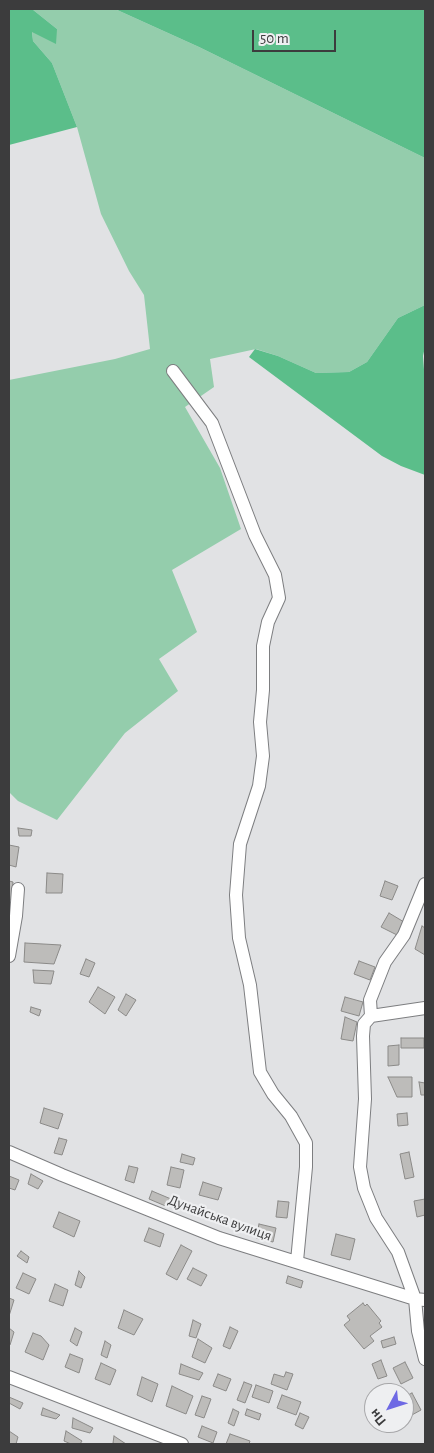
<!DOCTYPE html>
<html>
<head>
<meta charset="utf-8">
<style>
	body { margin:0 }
	#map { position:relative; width:434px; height:1453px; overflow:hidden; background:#e1e2e4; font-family:"Alegreya Sans",sans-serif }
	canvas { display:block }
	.frame { position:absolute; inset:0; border:10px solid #3c3c3d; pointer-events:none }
	.north { position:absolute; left:364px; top:1383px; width:50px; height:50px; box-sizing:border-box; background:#eeeff1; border:1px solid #a7a7a9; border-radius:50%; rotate:230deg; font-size:14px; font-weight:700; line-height:20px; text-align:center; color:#3c3c3d }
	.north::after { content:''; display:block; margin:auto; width:18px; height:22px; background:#6e69e4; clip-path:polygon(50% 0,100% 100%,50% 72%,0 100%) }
	.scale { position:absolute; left:252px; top:30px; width:84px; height:22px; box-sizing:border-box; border:2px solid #3c3c3d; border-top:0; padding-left:6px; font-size:15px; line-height:18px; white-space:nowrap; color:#3c3c3d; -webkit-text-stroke:4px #eeeff1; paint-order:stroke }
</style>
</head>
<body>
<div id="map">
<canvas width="434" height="1453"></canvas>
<div class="frame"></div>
<div class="north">Пн</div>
<div class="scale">50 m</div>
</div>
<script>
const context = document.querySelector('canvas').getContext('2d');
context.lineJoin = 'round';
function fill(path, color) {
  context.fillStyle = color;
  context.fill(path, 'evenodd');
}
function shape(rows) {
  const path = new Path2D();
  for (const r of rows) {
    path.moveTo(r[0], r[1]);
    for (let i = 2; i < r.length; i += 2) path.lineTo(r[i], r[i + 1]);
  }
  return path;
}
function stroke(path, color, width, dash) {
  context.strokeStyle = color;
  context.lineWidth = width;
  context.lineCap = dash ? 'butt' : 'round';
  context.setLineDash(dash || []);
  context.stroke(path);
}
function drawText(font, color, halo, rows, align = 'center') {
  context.font = font + ' "Alegreya Sans",sans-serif';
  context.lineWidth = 4.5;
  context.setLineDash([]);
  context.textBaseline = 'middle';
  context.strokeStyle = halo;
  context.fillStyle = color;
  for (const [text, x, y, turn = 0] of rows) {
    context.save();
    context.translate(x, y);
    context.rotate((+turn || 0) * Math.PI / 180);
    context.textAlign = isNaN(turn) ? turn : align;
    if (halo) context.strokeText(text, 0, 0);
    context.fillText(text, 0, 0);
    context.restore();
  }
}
const green = shape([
	[32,9,115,9,199,47,425,158,425,305,398,318,367,362,349,372,316,373,278,356,256,349,210,359,214,387,185,407,220,468,241,529,172,570,197,632,159,659,178,691,125,733,57,820,18,801,9,792,9,380,115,359,150,349,144,295,129,271,101,214,77,127,52,63,33,41,32,31,57,29]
]);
const forest = shape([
	[9,9,32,9,57,29,56,44,32,32,33,41,52,63,77,127,9,145],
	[115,9,425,9,425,158,199,47],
	[425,305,425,347,423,356,425,383,425,475,401,466,382,456,249,357,255,349,278,356,316,373,349,372,367,362,398,318]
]);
const building = shape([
	[18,828,32,830,31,836,19,836,18,828],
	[9,845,19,847,16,867,9,865,9,845],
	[47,873,63,874,62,893,46,893,47,873],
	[9,881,13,882,11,900,9,899,9,881],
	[385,881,398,886,392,900,380,896,385,881],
	[389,913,404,922,397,935,381,927,389,913],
	[422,926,425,928,425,955,415,949,422,926],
	[25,943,61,945,54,964,24,962,25,943],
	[86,959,95,963,89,977,80,974,86,959],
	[359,961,375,967,370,980,354,974,359,961],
	[33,970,54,971,51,984,34,983,33,970],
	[98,987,115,997,105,1014,89,1002,98,987],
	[126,994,136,1000,126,1016,118,1010,126,994],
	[345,997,363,1002,359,1016,341,1011,345,997],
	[31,1007,41,1010,39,1016,30,1012,31,1007],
	[345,1017,357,1022,353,1041,341,1039,345,1017],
	[401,1038,424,1038,424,1048,401,1048,401,1038],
	[399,1045,399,1065,388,1066,388,1046,399,1045],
	[388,1077,412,1077,412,1097,397,1097,388,1077],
	[419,1082,425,1083,425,1095,421,1095,419,1082],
	[44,1108,63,1114,58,1129,40,1123,44,1108],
	[407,1113,408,1125,398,1126,397,1114,407,1113],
	[59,1138,67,1140,62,1155,54,1153,59,1138],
	[409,1152,414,1177,405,1179,400,1154,409,1152],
	[182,1154,195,1158,193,1165,180,1162,182,1154],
	[129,1166,138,1168,134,1183,125,1180,129,1166],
	[171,1167,184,1170,180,1188,167,1185,171,1167],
	[31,1174,43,1181,38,1189,28,1184,31,1174],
	[9,1176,19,1180,15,1190,9,1188,9,1176],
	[203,1182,222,1188,218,1200,199,1195,203,1182],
	[152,1191,171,1199,168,1207,149,1199,152,1191],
	[425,1199,425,1215,417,1217,414,1201,425,1199],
	[278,1201,289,1202,287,1218,276,1217,278,1201],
	[59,1212,80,1221,74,1237,53,1227,59,1212],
	[259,1224,276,1228,273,1242,256,1238,259,1224],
	[149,1228,164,1234,160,1247,144,1241,149,1228],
	[336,1234,355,1239,350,1260,331,1255,336,1234],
	[181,1245,192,1251,177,1280,166,1274,181,1245],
	[21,1251,29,1257,27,1263,17,1256,21,1251],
	[193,1268,207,1275,201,1286,187,1279,193,1268],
	[79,1271,85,1277,81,1288,75,1285,79,1271],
	[23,1273,36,1279,29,1294,16,1288,23,1273],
	[288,1276,303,1281,301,1288,286,1283,288,1276],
	[55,1284,68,1290,63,1306,49,1301,55,1284],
	[9,1298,14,1300,9,1316,9,1298],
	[363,1303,365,1306,367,1304,381,1321,379,1323,382,1327,370,1336,374,1341,364,1349,344,1325,350,1320,347,1316,363,1303],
	[124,1310,143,1319,134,1335,118,1328,124,1310],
	[193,1320,201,1324,196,1338,189,1336,193,1320],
	[230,1327,238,1331,230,1349,223,1346,230,1327],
	[9,1328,14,1332,10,1345,9,1345,9,1328],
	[75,1328,82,1332,77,1346,70,1341,75,1328],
	[33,1333,41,1336,49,1345,43,1360,25,1352,33,1333],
	[394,1337,396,1344,383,1348,381,1341,394,1337],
	[198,1339,212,1348,205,1363,192,1357,198,1339],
	[105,1341,111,1345,107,1358,101,1355,105,1341],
	[70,1354,83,1359,79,1373,65,1367,70,1354],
	[381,1360,387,1376,378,1379,372,1364,381,1360],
	[405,1362,413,1378,401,1384,393,1368,405,1362],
	[101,1363,116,1370,110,1385,95,1379,101,1363],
	[181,1364,203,1373,199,1380,179,1374,181,1364],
	[286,1372,293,1374,287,1390,271,1384,274,1374,284,1377,286,1372],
	[218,1374,231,1379,226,1391,213,1386,218,1374],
	[142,1377,158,1384,152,1402,137,1395,142,1377],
	[244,1382,252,1385,245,1403,237,1400,244,1382],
	[256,1385,273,1391,269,1403,252,1397,256,1385],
	[172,1386,193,1396,186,1414,166,1406,172,1386],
	[390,1386,393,1391,389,1393,382,1393,380,1391,390,1386],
	[412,1393,421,1410,410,1416,404,1405,404,1397,412,1393],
	[282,1395,301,1402,296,1415,277,1408,282,1395],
	[202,1396,211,1399,204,1418,195,1415,202,1396],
	[9,1397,23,1403,20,1409,9,1403,9,1397],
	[43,1408,60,1415,56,1419,41,1415,43,1408],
	[233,1409,239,1412,234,1426,228,1423,233,1409],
	[247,1409,261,1414,259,1420,245,1415,247,1409],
	[300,1413,309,1417,303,1429,295,1425,300,1413],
	[73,1418,93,1428,90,1433,72,1428,73,1418],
	[202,1426,217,1432,213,1443,198,1437,202,1426],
	[9,1431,18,1437,16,1444,9,1444,9,1431],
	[66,1431,82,1441,80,1444,71,1444,64,1441,66,1431],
	[230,1434,250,1441,249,1444,226,1444,230,1434],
	[114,1436,126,1444,116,1444,113,1443,114,1436]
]);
const street = shape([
	[173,371,212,423,255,535,275,575,279,598,268,622,263,646,263,690,260,722,263,756,259,786,240,844,236,895,239,938,250,985,260,1072,273,1094,291,1116,306,1143,306,1167,297,1261],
	[425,884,404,935,385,962,370,1000,371,1016,364,1024,363,1036,365,1099,360,1167,364,1188,376,1218,398,1252,415,1299,418,1331,425,1359],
	[9,956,16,916,18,889],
	[371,1016,425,1008],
	[9,1152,62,1175,219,1238,415,1299,425,1300],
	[9,1377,182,1444]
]);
const streetNames = [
	["Дунайська вулиця",220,1218,20]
];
fill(green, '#94cdac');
fill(forest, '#5bbe8a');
fill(building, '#bdbcba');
stroke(building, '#8b8a88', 1);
stroke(street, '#7d7e80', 14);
stroke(street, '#fff', 12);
drawText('15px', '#3c3c3d', '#eeeff1', streetNames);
</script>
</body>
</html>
